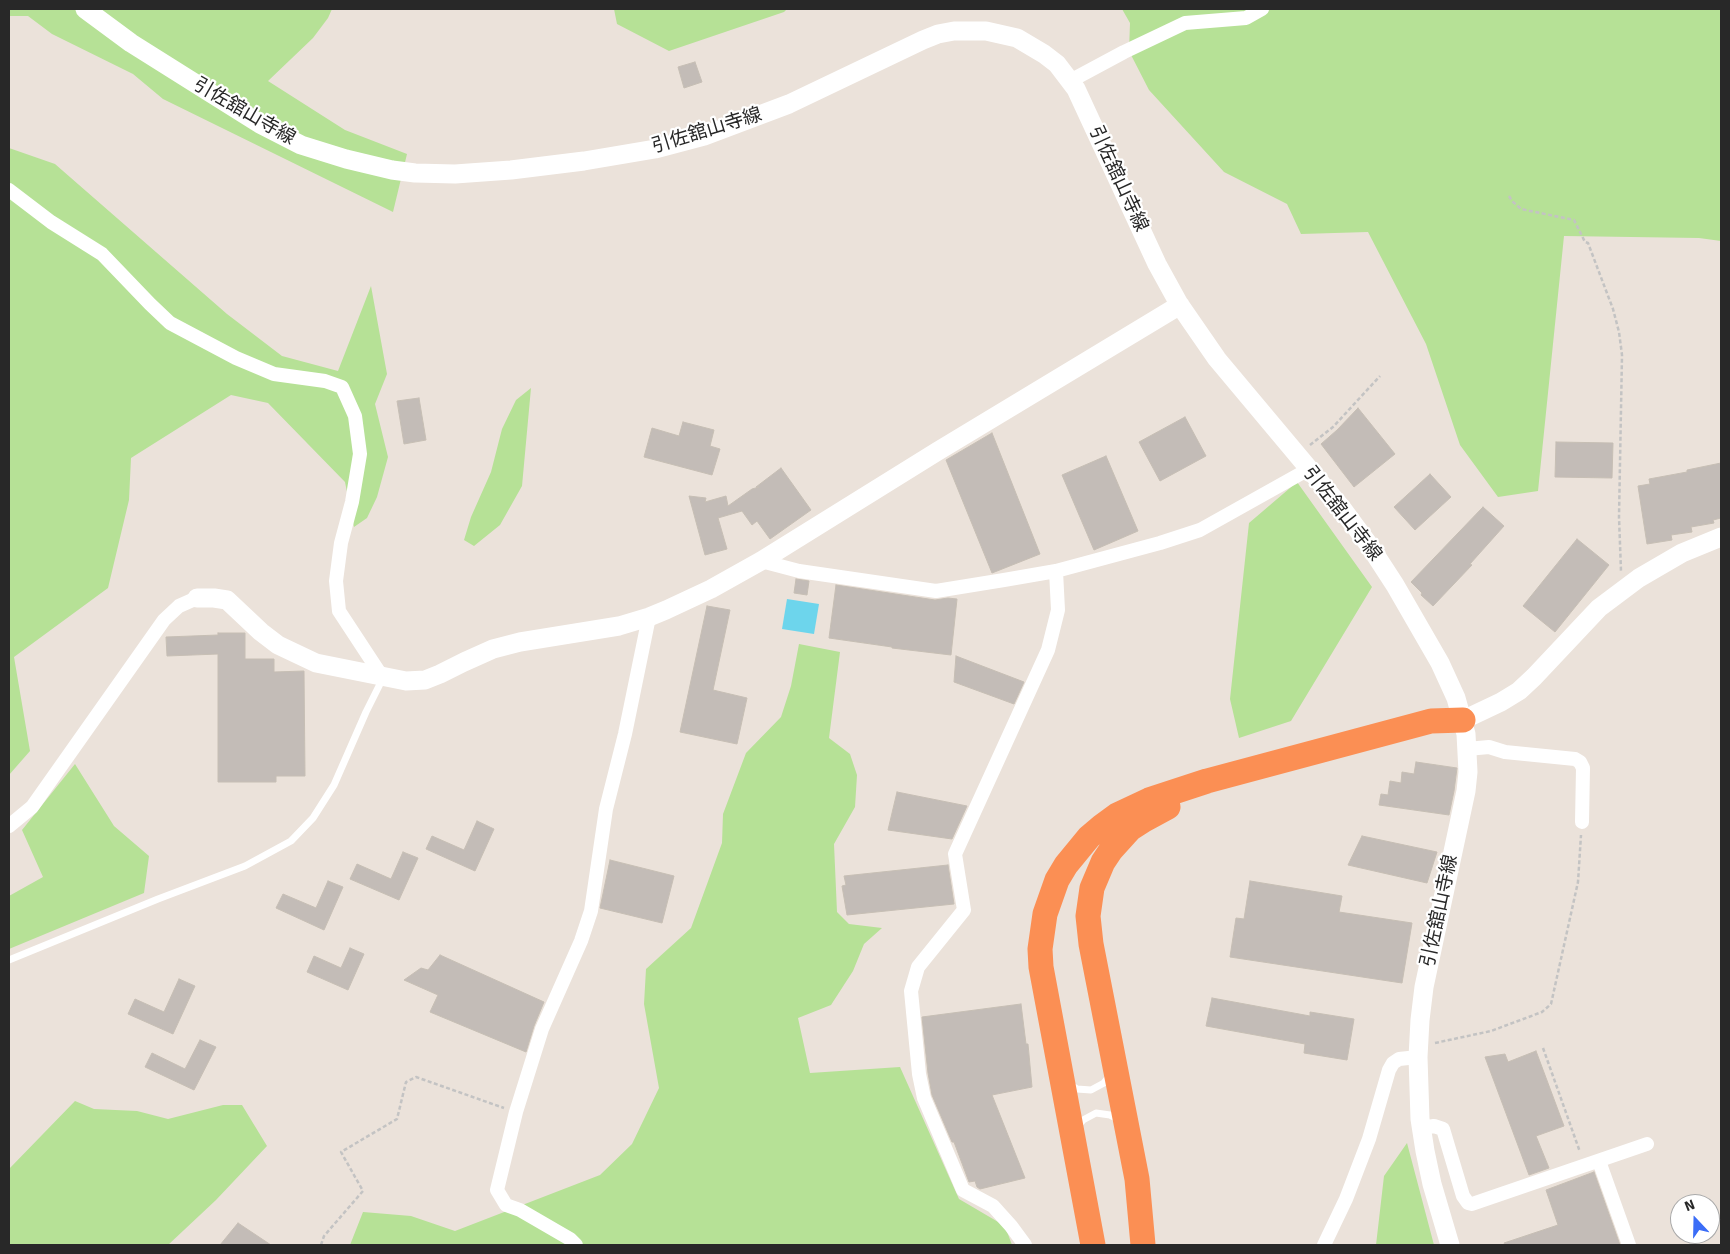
<!DOCTYPE html>
<html>
<head>
<meta charset="utf-8">
<style>
	body { margin:0 }
	#map { position:relative; width:1730px; height:1254px; overflow:hidden; background:#ebe2da; font-family:Signika,sans-serif }
	canvas { display:block }
	.frame { position:absolute; inset:0; border:10px solid #282828; pointer-events:none }
	.north { position:absolute; left:1670px; top:1194px; width:50px; height:50px; box-sizing:border-box; background:#fff; border:1px solid #a9a9a9; border-radius:50%; rotate:339deg; font-size:14px; font-weight:700; line-height:20px; text-align:center; color:#282828 }
	.north::after { content:''; display:block; margin:auto; width:18px; height:22px; background:#3b6df7; clip-path:polygon(50% 0,100% 100%,50% 72%,0 100%) }
</style>
</head>
<body>
<div id="map">
<canvas width="1730" height="1254"></canvas>
<div class="frame"></div>
<div class="north">N</div>
</div>
<script>
const context = document.querySelector('canvas').getContext('2d');
context.lineJoin = 'round';
function fill(path, color) {
  context.fillStyle = color;
  context.fill(path, 'evenodd');
}
function shape(rows) {
  const path = new Path2D();
  for (const r of rows) {
    path.moveTo(r[0], r[1]);
    for (let i = 2; i < r.length; i += 2) path.lineTo(r[i], r[i + 1]);
  }
  return path;
}
function stroke(path, color, width, dash) {
  context.strokeStyle = color;
  context.lineWidth = width;
  context.lineCap = dash ? 'butt' : 'round';
  context.setLineDash(dash || []);
  context.stroke(path);
}
function drawText(font, color, halo, rows, align = 'center') {
  context.font = font + ' Signika,"Noto Sans JP",sans-serif';
  context.lineWidth = 4.5;
  context.setLineDash([]);
  context.textBaseline = 'middle';
  context.strokeStyle = halo;
  context.fillStyle = color;
  for (const [text, x, y, turn = 0] of rows) {
    context.save();
    context.translate(x, y);
    context.rotate((+turn || 0) * Math.PI / 180);
    context.textAlign = isNaN(turn) ? turn : align;
    if (halo) context.strokeText(text, 0, 0);
    context.fillText(text, 0, 0);
    context.restore();
  }
}
const green = shape([
	[9,9,332,9,328,18,313,38,268,81,345,130,407,154,393,212,163,99,133,74,52,34,28,16,9,16],
	[614,9,787,9,784,12,669,51,617,24],
	[1122,9,1721,9,1721,241,1699,238,1564,236,1538,491,1498,497,1460,445,1426,344,1368,232,1301,234,1287,204,1224,172,1149,90,1129,51,1130,23],
	[9,148,55,164,227,314,282,356,338,371,371,286,387,374,375,404,388,457,377,497,367,518,354,527,345,482,268,403,231,395,131,458,129,500,108,588,14,657,30,751,9,775],
	[531,388,522,486,500,525,474,546,464,540,471,517,491,472,502,429,516,400],
	[1297,482,1372,587,1291,721,1239,738,1230,699,1249,523],
	[799,644,840,652,829,738,850,754,857,775,855,807,834,844,837,912,849,924,882,928,864,944,853,971,831,1005,798,1018,810,1073,900,1067,959,1199,1005,1226,1012,1245,350,1245,363,1212,411,1216,455,1231,600,1175,632,1144,659,1088,644,1004,646,969,691,928,722,843,723,814,746,753,781,717,791,686],
	[75,764,114,826,149,856,144,893,9,949,9,896,43,877,22,830],
	[75,1101,94,1109,137,1111,168,1119,223,1105,242,1105,267,1146,216,1200,168,1245,9,1245,9,1169],
	[1407,1143,1434,1245,1376,1245,1384,1176]
]);
const water = shape([
	[787,599,819,604,814,634,782,629]
]);
const building = shape([
	[695,62,702,82,684,88,678,67,695,62],
	[419,398,426,440,404,444,397,401,419,398],
	[1358,408,1395,454,1354,487,1321,444,1337,430,1358,408],
	[1185,417,1206,456,1160,481,1139,442,1185,417],
	[683,422,714,430,710,446,720,449,712,475,644,457,652,428,679,436,683,422],
	[992,433,1040,554,992,573,946,460,992,433],
	[1556,442,1613,443,1612,478,1555,477,1556,442],
	[1106,456,1138,531,1094,550,1062,475,1106,456],
	[1721,463,1721,518,1713,520,1714,523,1691,527,1692,532,1671,535,1672,540,1647,544,1638,486,1650,484,1649,479,1687,472,1687,470,1721,463],
	[781,468,811,510,770,539,757,521,752,525,742,511,718,518,727,549,705,555,689,496,706,498,705,502,726,496,728,506,752,489,759,487,756,487,781,468],
	[1430,474,1451,497,1415,530,1394,507,1430,474],
	[1483,507,1504,526,1470,564,1472,565,1433,606,1421,595,1422,593,1411,582,1483,507],
	[1577,539,1609,565,1555,632,1523,606,1577,539],
	[796,579,809,581,807,595,794,593,796,579],
	[836,585,935,600,948,598,957,599,951,655,892,648,892,647,829,638,836,585],
	[707,606,730,610,713,690,747,698,737,744,680,732,707,606],
	[218,633,245,633,245,659,274,659,274,672,304,671,305,776,276,776,276,782,218,782,218,654,167,656,166,637,218,635,218,633],
	[956,656,1024,682,1014,704,954,682,956,656],
	[1416,762,1457,768,1454,791,1449,815,1379,805,1381,794,1388,795,1390,781,1401,783,1402,772,1414,774,1416,762],
	[897,792,967,806,952,839,888,830,897,792],
	[477,821,494,829,475,871,426,849,432,836,464,850,477,821],
	[1362,836,1437,852,1427,883,1348,865,1362,836],
	[403,852,418,858,399,900,350,879,357,864,391,879,403,852],
	[610,860,674,876,662,923,600,908,610,860],
	[948,865,954,904,847,915,842,886,846,885,844,876,948,865],
	[328,881,343,887,324,930,276,908,283,894,316,908,328,881],
	[1250,881,1342,896,1339,912,1412,923,1402,983,1230,957,1236,918,1244,919,1250,881],
	[350,948,364,954,348,990,307,972,314,956,341,968,350,948],
	[440,955,544,1002,534,1026,526,1052,430,1012,438,995,404,980,421,968,428,970,440,955],
	[179,979,195,986,173,1034,128,1014,135,999,164,1012,179,979],
	[1212,998,1310,1016,1310,1012,1354,1019,1347,1060,1304,1053,1305,1044,1206,1026,1212,998],
	[1021,1004,1026,1044,1028,1044,1032,1087,992,1095,1025,1178,980,1189,977,1187,975,1181,969,1182,954,1142,952,1142,932,1095,928,1073,922,1017,1021,1004],
	[200,1040,216,1047,194,1090,145,1067,152,1053,185,1069,200,1040],
	[1536,1051,1564,1126,1536,1136,1549,1168,1529,1175,1485,1057,1505,1054,1508,1062,1536,1051],
	[1594,1172,1620,1245,1505,1245,1504,1243,1558,1225,1546,1190,1594,1172],
	[238,1223,271,1245,220,1245,238,1223]
]);
const path = shape([
	[1509,196,1512,201,1521,209,1574,220,1585,242,1588,243,1613,309,1619,332,1622,355,1619,517,1621,571],
	[1310,445,1333,427,1380,376],
	[1435,1043,1491,1031,1542,1012,1551,1004,1578,882,1581,835],
	[1543,1048,1580,1152],
	[321,1245,324,1236,363,1191,341,1152,397,1119,406,1082,416,1077,504,1108]
]);
const lane = shape([
	[9,960,158,899,245,866,291,841,313,818,334,785,366,712,383,678],
	[1069,1084,1077,1089,1091,1090,1104,1083,1111,1074],
	[1078,1126,1083,1120,1096,1113,1110,1115,1118,1119]
]);
const street = shape([
	[1070,81,1124,52,1185,23,1246,18,1262,9],
	[9,190,51,222,102,254,150,304,170,323,236,358,274,374,325,381,342,387,355,416,360,454,352,502,341,543,336,581,339,611,383,678],
	[761,561,799,571,936,591,1004,580,1056,571,1160,543,1200,530,1309,469],
	[1467,749,1489,747,1505,752,1575,759,1580,762,1583,768,1582,822],
	[9,826,32,807,164,620,179,606,197,598],
	[1421,1128,1434,1126,1443,1129,1463,1196,1468,1203,1472,1204,1647,1144],
	[1599,1161,1629,1245],
	[576,1245,570,1239,520,1210,506,1205,497,1190,516,1112,542,1029,581,941,591,911,606,809,625,734,649,617],
	[1025,1245,1011,1226,993,1206,963,1190,924,1098,919,1074,911,991,918,967,964,910,955,854,1048,650,1058,610,1056,571],
	[1324,1245,1346,1199,1369,1139,1389,1070,1393,1063,1399,1059,1418,1057]
]);
const secondary = shape([
	[85,9,131,43,201,87,260,124,301,145,346,159,392,170,415,173,455,174,511,170,584,161,655,149,704,136,789,104,923,40,938,34,954,31,986,31,1017,38,1044,54,1057,64,1076,89,1157,264,1179,304,1217,359,1341,507,1369,545,1395,585,1440,663,1456,698,1466,734,1468,772,1466,791,1424,987,1420,1020,1418,1057,1420,1119,1425,1151,1432,1184,1450,1245],
	[197,598,214,598,227,600,261,632,278,645,316,663,406,681,425,680,440,674,464,662,493,649,520,642,619,626,649,617,666,610,711,589,761,561,938,451,1180,305],
	[1463,720,1501,702,1519,691,1534,677,1599,608,1639,578,1682,553,1721,537]
]);
const highway = shape([
	[1093,1245,1041,967,1040,949,1045,914,1057,880,1066,865,1089,837,1102,826,1117,815,1149,800,1207,781,1431,721,1463,720],
	[1143,1245,1137,1179,1091,944,1088,916,1092,888,1103,862,1111,850,1130,829,1144,820,1168,807]
]);
const streetNames = [
	["引佐舘山寺線",244,112,30],
	["引佐舘山寺線",707,131,-17],
	["引佐舘山寺線",1118,179,65],
	["引佐舘山寺線",1342,514,52],
	["引佐舘山寺線",1440,911,-78]
];
fill(green, '#b6e196');
fill(water, '#6dd5ec');
fill(building, '#c3bcb7');
stroke(building, '#c6beb4', 1);
stroke(path, '#c3c3c3', 2.5, [4, 2.5]);
stroke(lane, '#fff', 7);
stroke(street, '#fff', 14);
stroke(secondary, '#fff', 19);
stroke(highway, '#fb8f54', 25);
drawText('19px', '#282828', '#fff', streetNames);
</script>
</body>
</html>
